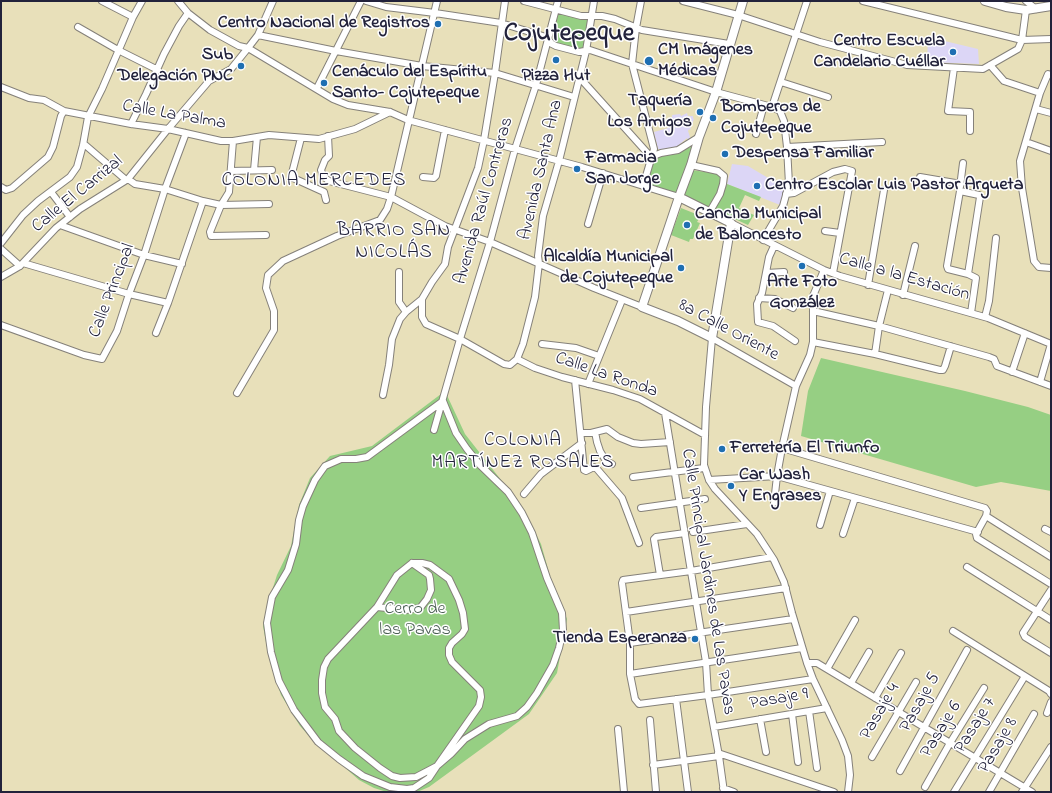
<!DOCTYPE html>
<html>
<head>
<meta charset="utf-8">
<style>
	body { margin:0 }
	#map { position:relative; width:1052px; height:793px; overflow:hidden; background:#e8e0ba; font-family:"Indie Flower",sans-serif }
	canvas { display:block }
	.frame { position:absolute; inset:0; border:2px solid #22223b; pointer-events:none }
</style>
</head>
<body>
<div id="map">
<canvas width="1052" height="793"></canvas>
<div class="frame"></div>
</div>
<script>
const context = document.querySelector('canvas').getContext('2d');
context.lineJoin = 'round';
function fill(path, color) {
  context.fillStyle = color;
  context.fill(path, 'evenodd');
}
function shape(rows) {
  const path = new Path2D();
  for (const r of rows) {
    path.moveTo(r[0], r[1]);
    for (let i = 2; i < r.length; i += 2) path.lineTo(r[i], r[i + 1]);
  }
  return path;
}
function stroke(path, color, width, dash) {
  context.strokeStyle = color;
  context.lineWidth = width;
  context.lineCap = dash ? 'butt' : 'round';
  context.setLineDash(dash || []);
  context.stroke(path);
}
function drawText(font, color, halo, rows, align = 'center') {
  context.font = font + ' "Indie Flower",sans-serif';
  context.lineWidth = 3;
  context.setLineDash([]);
  context.textBaseline = 'middle';
  context.strokeStyle = halo;
  context.fillStyle = color;
  for (const [text, x, y, turn = 0] of rows) {
    context.save();
    context.translate(x, y);
    context.rotate((+turn || 0) * Math.PI / 180);
    context.textAlign = isNaN(turn) ? turn : align;
    if (halo) context.strokeText(text, 0, 0);
    context.fillText(text, 0, 0);
    context.restore();
  }
}
const built = shape([
	[928,37,978,49,979,64,927,62],
	[687,113,688,116,693,116,693,118,694,119,690,130,689,129,688,131,690,137,688,140,687,138,674,149,658,149,654,132,668,128,669,118,672,117,672,115,680,114,681,116],
	[732,164,748,166,785,188,780,205,727,184]
]);
const green = shape([
	[558,14,589,19,584,49,575,49,553,43,553,36],
	[693,146,678,192,676,193,651,186,645,179,649,165,658,156,678,152],
	[692,170,718,174,721,176,720,186,714,199,708,207,685,199,684,192],
	[727,184,761,197,759,201,745,195,739,208,754,215,748,225,715,210],
	[681,208,701,216,697,222,700,223,693,239,690,239,689,242,671,235],
	[821,358,965,391,1028,407,1051,415,1051,491,1001,482,976,487,801,436,808,391],
	[445,391,465,434,523,508,541,544,550,576,567,619,557,673,529,714,429,787,417,792,387,792,374,788,359,780,310,737,300,726,281,695,278,686,268,653,263,626,267,606,277,575,291,546,299,505,310,478,330,456,372,446]
]);
const minor = shape([
	[102,1,133,17],
	[178,1,188,13,210,30,239,46,248,48,333,99,348,105,390,112,408,120,582,167,679,197],
	[366,1,386,7,435,13,501,23,546,37,552,44,556,46,579,52,590,50,716,92,772,107,780,111,784,121,787,147,789,184,783,206,763,240],
	[505,1,495,73,484,140,478,168,448,247,445,264,432,282,422,299,422,317,426,324,460,339,504,364,510,365,517,359,523,344,535,297,539,263,538,256,543,216,559,161,586,51,594,1],
	[524,1,581,16,602,16,615,19,642,30,729,44],
	[641,1,636,28,632,64,654,149,643,186],
	[683,1,738,15,820,42,907,65,983,69,1018,49,1022,40,1026,10],
	[863,1,1022,40,1051,39],
	[1026,1,1036,9],
	[78,27,118,50,158,70],
	[258,35,336,51,422,66,495,73,574,97],
	[990,65,1004,81,1040,93],
	[954,68,948,111,970,112,970,131],
	[1051,75,1048,74,1040,93,1020,161,1022,188,1034,261,1039,267,1051,268],
	[580,78,651,157],
	[781,82,828,97],
	[1,87,29,98,44,100,64,111,131,124,168,129,221,141,233,141,269,135,319,139,355,129,390,112],
	[317,88,361,1],
	[772,107,807,1],
	[1036,109,1051,113],
	[131,124,146,94,164,54,179,26,188,13],
	[756,134,764,105],
	[328,136,329,156,325,160,321,170,323,176,329,181,391,197,445,226,490,242,594,288,642,307],
	[301,138,291,177,324,192,326,200],
	[233,141,229,192,221,205,210,232,211,236,266,235],
	[1026,142,1051,151],
	[84,144,126,180],
	[787,147,882,142],
	[651,157,661,153,678,150,699,137],
	[691,165,718,171,724,176,723,184,720,194,709,213],
	[254,170,257,137],
	[231,171,272,170],
	[423,177,434,178,436,176,445,130],
	[920,177,961,184],
	[128,179,135,184,165,189,203,201,221,205,269,204],
	[1,187,6,190,12,188,48,157,53,147,61,116,64,111],
	[960,187,963,163],
	[51,192,70,217],
	[786,194,794,193,833,172,845,169,852,171,833,273],
	[731,223,824,270,840,276,988,318,1051,344,1040,382],
	[588,224,603,173],
	[60,225,144,255,182,264],
	[825,231,840,233],
	[1,243,23,215,38,201,70,177,77,167,83,145,88,117,102,89,133,17,142,1],
	[774,246,769,257,762,293,757,304,758,322,773,326,795,341],
	[1,249,20,266],
	[23,263,129,294,168,303],
	[399,272,399,302,406,312],
	[766,273,784,272],
	[968,274,948,269,947,266,960,191,979,195,980,197,968,274,976,278,971,313],
	[1,277,20,266,56,228,80,209,128,179,168,129,209,81,231,69,248,48,258,35,273,1],
	[868,285,884,190],
	[903,295,915,246],
	[759,298,775,299,793,308],
	[813,311,879,326,989,357,994,359,997,366,1051,386],
	[985,317,989,301,996,238],
	[1,325,84,355,102,359,117,331,129,294,144,255,165,189,186,133],
	[156,333,168,303,203,201],
	[813,342,875,354,879,326,888,290],
	[542,344,576,348,599,356],
	[875,354,940,370,943,370,945,366,951,346],
	[517,359,535,368,562,377,613,390,640,399,705,435],
	[1012,372,1025,333],
	[575,380,584,470,586,471,594,467,597,469,622,498,639,543],
	[588,384,622,300],
	[796,386,712,338,706,407,704,465,709,480,715,489,757,534,774,560,784,582,792,613,807,663,813,679,842,740,848,756,850,775,848,792],
	[237,393,274,330,274,311,266,288,268,275,283,261,337,236,380,220,387,209,391,197,437,1],
	[383,395,389,365,392,339,400,319,406,312,422,299],
	[665,413,696,602,706,662,708,695,719,756,724,792],
	[434,430,460,339,490,242,515,149,536,85,558,1],
	[595,432,597,442,600,451,606,461,612,464],
	[581,433,591,433,607,429,618,437,633,443,641,444,670,442],
	[782,448,985,508,987,511,986,516,976,534,977,538,1051,584],
	[633,477,704,468],
	[709,480,777,476,978,532],
	[524,494,541,474,582,443],
	[774,503,777,476,782,448,796,386,810,355,813,342,813,296,824,270],
	[641,508,705,499],
	[986,516,1051,557],
	[820,525,830,491],
	[1045,529,1051,532],
	[693,532,747,524],
	[843,534,855,498],
	[772,557,691,571,623,580,622,583,630,643,630,674,635,699,639,704,708,695,813,679],
	[967,567,1051,620],
	[660,575,654,539,656,537,685,533],
	[1051,590,1023,633,1025,637,1051,653],
	[377,607,328,659,324,667,322,680,322,693,325,707,335,719,339,731,355,748,380,768,392,776,400,778,416,777,437,766,451,754,465,739,489,724,517,716,527,707,537,693,553,665,559,648,563,630,562,613,547,578,532,533,522,513,508,492,480,465,467,449,456,433,443,401,367,457,356,459,341,459,325,466,315,480,303,506,299,520,296,544,288,570,272,597,267,623,271,652,279,681,294,710,318,742,339,759,363,776,390,787,407,789,414,788,429,778,437,766,479,706,481,697,480,690,452,662,449,655,449,648,452,643,462,634,465,629,463,613,459,600,449,579,430,565,422,563,412,563,397,575,377,607,406,610,420,608,427,599,431,590,430,579,429,575,412,563],
	[626,612,786,588],
	[953,631,1049,691,1051,694],
	[630,643,793,619],
	[807,663,817,663,1032,792],
	[827,669,855,620],
	[630,674,802,648],
	[851,683,869,652],
	[875,698,901,653],
	[676,699,688,792],
	[809,711,817,768],
	[1047,713,1051,702],
	[792,714,798,762],
	[760,719,766,752],
	[650,720,656,792],
	[714,727,827,708],
	[618,729,624,792],
	[718,753,834,792],
	[872,757,916,682],
	[653,765,719,756],
	[900,771,967,650],
	[925,787,950,743,984,688],
	[723,788,734,792],
	[954,792,1025,676],
	[989,792,1034,714],
	[1022,792,1051,747]
]);
const major = shape([
	[985,1,1006,7,1026,10,1051,6],
	[679,197,731,223,712,338,678,321,642,307,679,197,691,165,699,137,716,92,743,1]
]);
const markers = [
	[438,24,4,"#1f6fb2"],
	[953,52,4,"#1f6fb2"],
	[556,60,4,"#1f6fb2"],
	[649,61,5,"#1f6fb2"],
	[241,66,4,"#1f6fb2"],
	[324,83,4,"#1f6fb2"],
	[700,112,4,"#1f6fb2"],
	[713,118,4,"#1f6fb2"],
	[725,154,4,"#1f6fb2"],
	[577,169,4,"#1f6fb2"],
	[757,186,4,"#1f6fb2"],
	[687,225,4,"#1f6fb2"],
	[802,266,4,"#1f6fb2"],
	[681,268,4,"#1f6fb2"],
	[722,449,4,"#1f6fb2"],
	[731,486,4,"#1f6fb2"],
	[695,639,4,"#1f6fb2"]
];
const poiNames = [
	["Centro Nacional de Registros",430,24,"right"],
	["Centro Escuela",945,42,"right"],
	["Candelario Cuéllar",945,63,"right"],
	["CM Imágenes",658,51],
	["Médicas",658,72],
	["Sub",233,56,"right"],
	["Delegación PNC",233,77,"right"],
	["Cenáculo del Espíritu",332,73],
	["Santo- Cojutepeque",332,94],
	["Pizza Hut",556,77,"center"],
	["Taquería",692,102,"right"],
	["Los Amigos",692,123,"right"],
	["Bomberos de",721,108],
	["Cojutepeque",721,129],
	["Despensa Familiar",733,154],
	["Farmacia",585,159],
	["San Jorge",585,180],
	["Centro Escolar Luis Pastor Argueta",765,186],
	["Cancha Municipal",695,215],
	["de Baloncesto",695,236],
	["Alcaldía Municipal",673,258,"right"],
	["de Cojutepeque",673,279,"right"],
	["Arte Foto",802,283,"center"],
	["González",802,304,"center"],
	["Ferretería El Triunfo",730,449],
	["Car Wash",739,476],
	["Y Engrases",739,497],
	["Tienda Esperanza",687,639,"right"]
];
const streetNames = [
	["Calle La Palma",174,116,10],
	["Avenida Santa Ana",542,170,-77],
	["Calle El Carrizal",78,195,-39],
	["Avenida Raúl Contreras",485,201,-74],
	["Calle a la Estación",904,278,16],
	["Calle Principal",113,291,-69],
	["8a Calle Oriente",728,331,28],
	["Calle La Ronda",606,376,19],
	["Calle Principal Jardines de Las Pavas",707,582,81],
	["Pasaje 9",779,700,-10],
	["Pasaje 5",921,703,-61],
	["Pasaje 4",881,712,-60],
	["Pasaje 7",976,726,-58],
	["Pasaje 6",942,730,-59],
	["Pasaje 8",999,746,-60]
];
const parkNames = [
	["Cerro de",415,610],
	["las Pavas",415,631]
];
const neighbourhoodNames = [
	["COLONIA MERCEDES",314,182],
	["BARRIO SAN",394,232],
	["NICOLÁS",394,254],
	["COLONIA",523,442],
	["MARTÍNEZ ROSALES",523,464]
];
const townNames = [
	["Cojutepeque",569,36]
];
fill(built, '#dcd6f6');
fill(green, '#96cf83');
stroke(minor, '#85817a', 8);
stroke(major, '#85817a', 10);
stroke(minor, '#fff', 6);
stroke(major, '#fff', 8);
for (const [x, y, r, color] of markers) {
  const dot = new Path2D();
  dot.arc(x, y, r, 0, 2 * Math.PI);
  context.fillStyle = color;
  context.fill(dot);
  stroke(dot, '#fff', 1.5);
}
drawText('bold 18px', '#22223b', '#fff', poiNames, 'left');
drawText('18px', '#22223b', '#fff', streetNames);
drawText('18px', '#4b5f54', '#fff', parkNames);
context.letterSpacing = '1px';
drawText('19px', '#22223b', '#fff', neighbourhoodNames);
context.letterSpacing = '0px';
drawText('bold 26px', '#22223b', '#fff', townNames);
</script>
</body>
</html>
